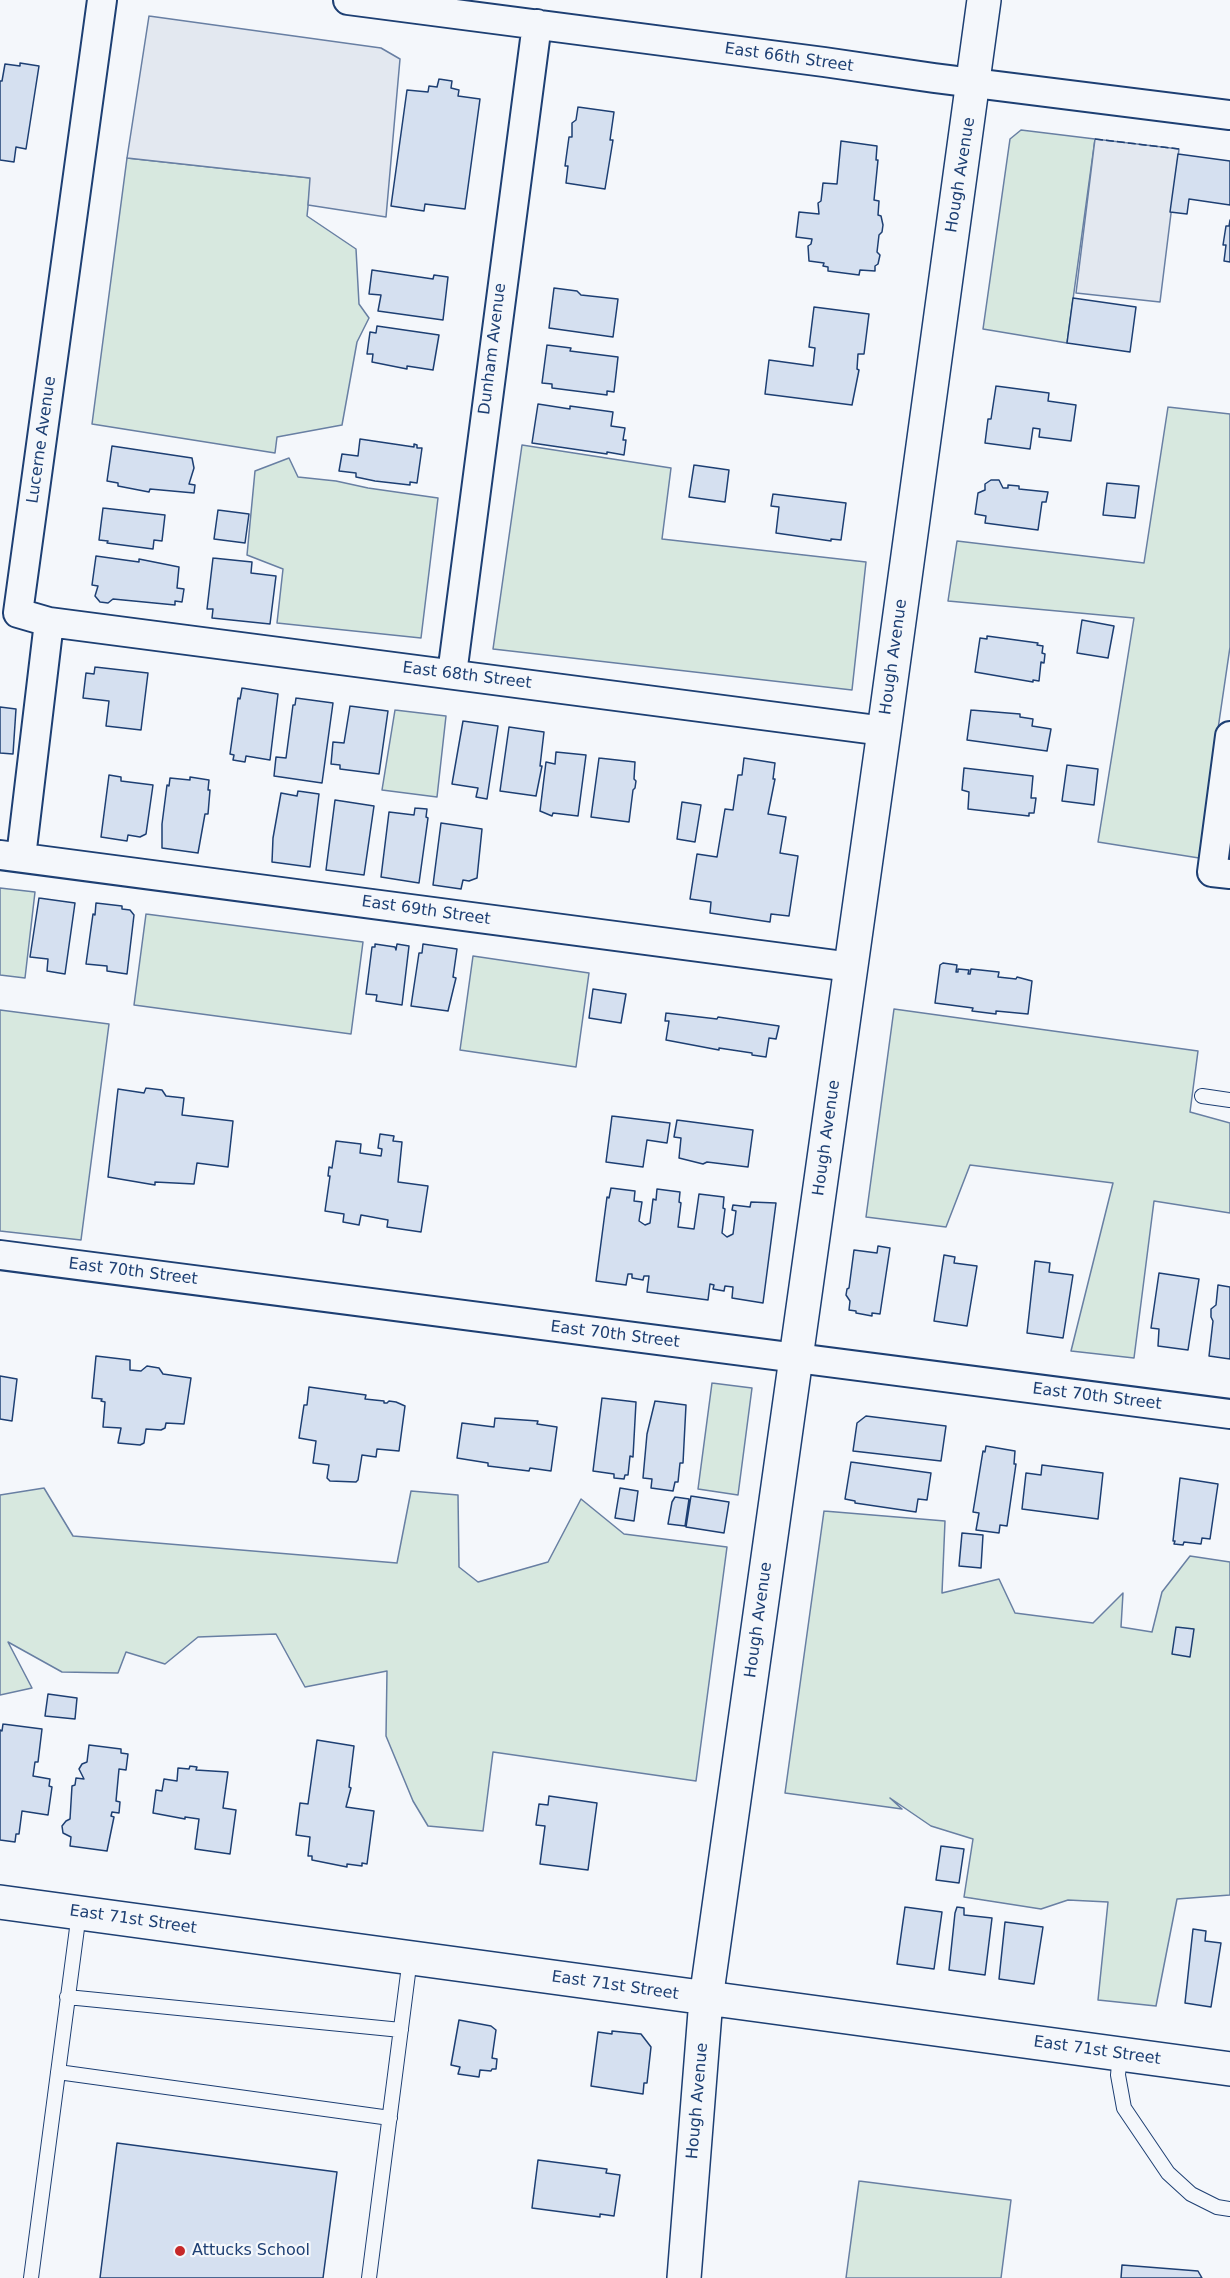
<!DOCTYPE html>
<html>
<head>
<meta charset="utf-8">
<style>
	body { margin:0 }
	canvas { display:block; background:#f4f7fb }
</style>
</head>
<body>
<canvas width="1230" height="2278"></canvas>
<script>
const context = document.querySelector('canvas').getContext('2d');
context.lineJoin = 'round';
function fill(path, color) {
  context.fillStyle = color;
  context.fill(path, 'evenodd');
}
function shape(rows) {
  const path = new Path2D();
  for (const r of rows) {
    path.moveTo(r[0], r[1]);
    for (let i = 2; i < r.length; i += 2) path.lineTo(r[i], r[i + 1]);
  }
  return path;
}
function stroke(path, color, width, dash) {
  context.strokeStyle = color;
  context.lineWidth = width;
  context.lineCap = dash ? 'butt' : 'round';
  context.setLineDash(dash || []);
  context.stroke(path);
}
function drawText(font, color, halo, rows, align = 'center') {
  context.font = font + ' "DejaVu Sans",sans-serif';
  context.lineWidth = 4.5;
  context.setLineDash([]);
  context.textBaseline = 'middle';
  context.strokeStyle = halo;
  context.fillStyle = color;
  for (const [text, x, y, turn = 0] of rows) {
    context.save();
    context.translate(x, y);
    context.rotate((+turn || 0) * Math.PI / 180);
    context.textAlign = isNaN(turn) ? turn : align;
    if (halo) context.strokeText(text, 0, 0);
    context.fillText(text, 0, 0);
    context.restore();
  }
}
const green = shape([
	[1021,130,1095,139,1067,343,983,329,1010,139,1021,130],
	[127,158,311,178,307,216,356,249,359,304,369,318,357,342,342,425,277,437,275,453,92,424,127,158],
	[1168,407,1230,414,1230,647,1199,858,1098,842,1134,618,948,601,957,541,1144,563,1168,407],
	[522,445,671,468,662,539,866,562,852,690,493,649,522,445],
	[289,458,298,477,336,481,368,488,438,498,421,638,277,623,283,569,247,555,255,471,289,458],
	[395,710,446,716,437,797,382,790,395,710],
	[0,888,35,892,25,978,0,975,0,888],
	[146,914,363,942,351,1034,134,1005,146,914],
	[473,956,589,973,576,1067,460,1050,473,956],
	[894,1009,1198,1051,1190,1112,1230,1123,1230,1213,1154,1201,1134,1358,1071,1351,1113,1183,970,1165,946,1227,866,1217,894,1009],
	[0,1010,109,1024,81,1240,0,1231,0,1010],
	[712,1383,752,1388,738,1495,698,1489,712,1383],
	[44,1488,73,1536,397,1563,411,1491,458,1495,459,1567,478,1582,548,1562,581,1499,624,1534,727,1547,696,1781,493,1752,483,1831,428,1826,413,1801,386,1736,387,1671,305,1687,276,1634,198,1637,165,1664,126,1652,118,1673,62,1672,8,1642,32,1688,0,1695,0,1495,44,1488],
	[824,1511,945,1521,942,1593,999,1579,1015,1613,1093,1623,1123,1593,1121,1627,1152,1632,1162,1592,1190,1556,1230,1562,1230,1895,1177,1899,1156,2006,1098,2000,1108,1902,1068,1900,1041,1909,964,1897,973,1839,931,1826,890,1798,902,1809,785,1793,824,1511],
	[859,2181,1011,2200,1001,2278,846,2278,859,2181]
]);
const parking = shape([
	[149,16,381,48,400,59,386,217,308,205,310,178,127,158,149,16],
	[1095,139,1179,149,1160,302,1076,293,1095,139]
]);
const building = shape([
	[20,63,39,66,26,149,16,147,14,162,0,160,0,81,2,81,5,64,20,66,20,63],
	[439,79,452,81,451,88,459,90,458,96,480,99,465,209,425,204,424,211,391,206,407,90,428,92,429,86,437,87,439,79],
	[578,107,614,112,610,140,613,140,605,189,566,183,568,166,565,166,569,137,572,137,572,123,576,120,578,107],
	[841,141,877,146,876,160,878,160,874,200,879,201,878,215,881,216,883,225,882,232,879,235,877,252,880,255,878,264,875,266,875,271,860,270,859,275,828,271,828,267,823,266,824,263,809,261,808,246,811,244,812,239,796,237,799,212,819,214,818,203,821,201,823,183,837,184,841,141],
	[1178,154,1230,161,1230,205,1189,199,1187,214,1170,212,1178,154],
	[1230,220,1230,262,1224,261,1226,245,1223,245,1226,226,1229,226,1230,220],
	[372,270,433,279,434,275,448,277,443,320,378,311,381,295,369,294,372,270],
	[554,288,577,291,581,295,618,299,613,337,549,328,554,288],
	[1073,298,1136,307,1130,352,1067,343,1073,298],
	[814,307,869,314,864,354,858,354,857,369,859,370,852,405,765,394,769,360,813,366,815,348,809,347,814,307],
	[377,326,439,335,433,370,407,366,407,369,372,362,373,354,367,354,370,332,376,333,377,326],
	[547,345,571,348,570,351,618,357,614,392,607,391,607,395,552,388,552,384,542,383,547,345],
	[996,386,1049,393,1048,401,1076,405,1071,441,1039,437,1040,429,1033,428,1030,449,985,443,988,419,991,419,996,386],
	[538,404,570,409,570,406,613,412,611,426,625,428,623,440,626,440,624,455,607,452,607,454,532,443,538,404],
	[360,439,414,447,414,444,417,445,417,448,422,448,417,483,410,482,410,485,375,481,356,477,356,473,339,471,342,454,358,456,360,439],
	[112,446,192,458,194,468,189,484,195,485,194,493,150,489,149,492,118,486,118,483,107,481,112,446],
	[694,465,729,470,725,502,689,497,694,465],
	[991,480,999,480,1003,488,1008,488,1008,485,1019,486,1019,489,1048,492,1046,502,1042,502,1038,530,985,523,986,516,975,514,978,493,985,490,985,484,991,480],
	[1107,483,1139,486,1135,518,1103,515,1107,483],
	[773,494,846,503,841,540,831,539,831,541,776,533,779,507,771,506,773,494],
	[103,508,165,515,162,541,154,540,153,549,107,543,108,541,99,540,103,508],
	[218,510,249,514,245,543,214,539,218,510],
	[96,556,139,562,139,559,179,567,177,588,184,589,182,602,175,601,175,605,113,599,108,603,100,602,95,596,98,586,92,585,96,556],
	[213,558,252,562,251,573,276,576,270,624,212,618,213,609,207,609,213,558],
	[1082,620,1114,626,1108,658,1077,653,1082,620],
	[987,636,1038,643,1037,645,1043,646,1042,653,1045,654,1044,663,1041,662,1039,681,1033,680,1033,682,975,672,980,638,987,639,987,636],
	[95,667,148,673,141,730,106,726,109,701,83,698,86,673,94,674,95,667],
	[242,688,278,694,270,760,246,756,245,762,233,760,234,755,230,754,238,698,240,699,242,688],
	[296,698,333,703,322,783,274,776,276,757,286,758,293,705,295,705,296,698],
	[350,706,388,711,379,774,340,769,340,765,331,764,333,742,344,743,350,706],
	[0,707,16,709,13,754,0,753,0,707],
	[971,710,1020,714,1020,717,1033,719,1032,726,1051,729,1047,751,967,740,971,710],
	[463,721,498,726,487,799,476,797,478,788,452,784,463,721],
	[509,727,544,732,540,766,542,766,536,796,500,791,509,727],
	[556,752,586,755,578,816,553,813,552,816,540,811,546,762,555,764,556,752],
	[599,758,635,762,634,779,636,781,635,788,633,790,629,822,591,817,599,758],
	[744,758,775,763,773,779,775,779,768,814,786,817,780,853,798,856,789,916,771,914,770,922,710,913,711,902,690,899,697,854,717,857,725,809,733,810,738,775,742,775,744,758],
	[1067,765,1098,769,1094,805,1062,801,1067,765],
	[964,768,1033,776,1031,798,1036,798,1034,813,1029,813,1029,816,968,809,969,792,962,790,964,768],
	[109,775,121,777,121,781,153,785,146,834,140,837,128,835,127,841,101,837,109,775],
	[190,777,209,780,208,790,210,790,208,814,205,814,198,853,162,848,162,824,167,785,169,786,170,778,190,780,190,777],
	[298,791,319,794,310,867,272,862,273,838,281,793,297,796,298,791],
	[335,800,374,806,364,875,326,870,335,800],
	[682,802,701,805,695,842,677,839,682,802],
	[415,808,427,809,426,817,428,818,419,883,381,877,389,812,414,815,415,808],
	[441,823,482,829,477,878,469,881,463,880,461,889,433,885,441,823],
	[39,898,75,903,65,974,47,971,48,959,30,957,39,898],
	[96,903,122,906,122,909,130,910,134,915,127,974,107,971,107,966,86,964,93,914,95,915,96,903],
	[375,944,395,947,396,950,397,944,409,946,402,1005,376,1001,377,995,366,994,372,947,375,947,375,944],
	[423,944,457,949,453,977,456,978,448,1011,411,1006,419,953,422,953,423,944],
	[943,963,957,965,956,972,958,972,958,969,969,970,968,974,970,974,971,969,999,972,998,977,1016,979,1017,977,1032,981,1028,1014,996,1011,996,1014,972,1011,973,1008,935,1003,940,965,943,963],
	[593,989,626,994,621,1023,589,1018,593,989],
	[666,1013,717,1019,718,1017,779,1026,776,1039,769,1038,766,1057,752,1055,752,1053,719,1048,719,1050,666,1040,669,1021,665,1021,666,1013],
	[146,1088,162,1090,166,1096,184,1098,182,1115,233,1121,228,1167,197,1163,194,1184,155,1182,155,1185,108,1177,118,1089,144,1093,146,1088],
	[612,1116,670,1123,667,1143,647,1140,643,1167,606,1162,612,1116],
	[677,1120,753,1130,748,1167,707,1162,703,1164,679,1158,681,1138,674,1137,677,1120],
	[380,1134,394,1136,393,1141,402,1142,398,1182,428,1186,421,1232,387,1227,388,1220,361,1215,359,1225,343,1222,344,1214,325,1211,330,1176,328,1176,329,1167,332,1168,336,1141,361,1144,360,1153,381,1156,382,1149,378,1148,380,1134],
	[611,1188,635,1191,634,1201,642,1202,639,1221,645,1225,650,1223,653,1199,656,1200,657,1189,680,1192,679,1202,681,1203,678,1227,694,1229,699,1194,724,1197,723,1208,725,1209,722,1233,727,1237,733,1234,736,1211,732,1210,733,1205,750,1207,751,1202,776,1203,763,1303,732,1298,733,1287,725,1286,724,1291,713,1289,714,1285,710,1284,708,1300,647,1292,649,1276,644,1276,643,1280,632,1278,632,1274,628,1274,626,1285,596,1281,607,1197,609,1198,611,1188],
	[878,1246,890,1248,880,1314,872,1313,872,1316,856,1313,856,1311,849,1310,850,1301,846,1295,847,1289,849,1288,854,1250,877,1253,878,1246],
	[944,1255,955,1257,954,1263,977,1266,967,1326,934,1321,944,1255],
	[1035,1261,1050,1263,1049,1272,1073,1275,1063,1338,1027,1333,1035,1261],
	[1159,1273,1199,1279,1188,1350,1158,1346,1159,1329,1151,1328,1159,1273],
	[1218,1285,1230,1287,1230,1359,1209,1356,1213,1321,1211,1317,1211,1309,1216,1305,1218,1285],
	[96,1356,130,1360,130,1370,141,1371,147,1366,159,1368,163,1374,191,1378,184,1424,166,1423,165,1428,161,1430,146,1429,144,1443,140,1445,118,1443,121,1428,103,1427,105,1402,101,1401,102,1399,92,1398,96,1356],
	[0,1376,17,1379,12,1421,0,1419,0,1376],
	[309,1387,366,1395,365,1399,384,1401,384,1403,387,1403,389,1401,396,1402,405,1406,399,1451,377,1449,376,1457,362,1455,358,1480,356,1482,330,1481,327,1478,329,1465,313,1463,316,1441,299,1438,304,1405,307,1405,309,1387],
	[602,1398,636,1402,633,1457,630,1456,628,1475,625,1475,624,1479,614,1478,614,1474,593,1471,602,1398],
	[655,1401,686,1405,683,1463,680,1463,678,1482,675,1482,673,1491,651,1488,652,1479,643,1478,647,1434,655,1401],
	[866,1416,946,1426,941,1461,853,1451,857,1423,866,1416],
	[495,1418,538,1421,537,1424,557,1427,551,1471,530,1468,529,1471,488,1466,488,1463,457,1458,462,1423,494,1427,495,1418],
	[986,1446,1015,1451,1014,1464,1016,1464,1007,1526,1000,1525,999,1533,976,1530,979,1513,973,1512,983,1451,985,1452,986,1446],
	[851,1462,931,1473,927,1500,918,1499,916,1512,855,1503,855,1501,845,1499,851,1462],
	[1042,1465,1103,1473,1098,1519,1022,1509,1026,1473,1041,1475,1042,1465],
	[1180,1478,1218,1484,1210,1539,1202,1538,1201,1544,1184,1542,1183,1545,1174,1544,1175,1541,1173,1541,1180,1478],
	[620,1488,638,1491,634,1521,615,1518,620,1488],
	[691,1496,729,1502,724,1533,686,1527,691,1496],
	[675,1497,689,1499,685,1526,668,1524,672,1502,675,1497],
	[962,1533,983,1535,981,1568,959,1566,962,1533],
	[1176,1627,1194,1629,1190,1657,1172,1654,1176,1627],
	[48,1694,77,1698,75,1719,45,1716,48,1694],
	[3,1724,42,1729,38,1762,35,1762,33,1776,50,1779,49,1786,52,1787,48,1815,22,1811,19,1834,16,1834,15,1842,0,1840,0,1730,2,1731,3,1724],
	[317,1740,354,1746,349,1787,351,1788,346,1807,374,1811,367,1864,362,1863,362,1866,347,1864,347,1867,312,1860,312,1856,308,1856,310,1837,296,1835,300,1803,308,1804,317,1740],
	[89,1745,121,1749,121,1753,128,1754,126,1770,119,1769,116,1801,120,1802,119,1813,112,1812,111,1816,114,1817,107,1851,70,1846,71,1837,63,1833,62,1826,66,1821,70,1819,72,1786,75,1785,76,1778,84,1779,79,1769,82,1764,87,1762,89,1745],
	[190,1766,197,1767,196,1770,228,1772,223,1808,236,1810,230,1854,195,1849,199,1819,185,1817,185,1819,153,1813,156,1790,162,1791,164,1779,177,1781,178,1768,189,1769,190,1766],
	[549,1796,597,1803,588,1870,540,1864,545,1826,536,1825,539,1804,548,1805,549,1796],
	[941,1846,964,1849,959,1883,936,1880,941,1846],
	[905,1907,942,1912,934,1969,897,1964,905,1907],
	[957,1907,964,1908,964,1915,992,1918,985,1975,949,1970,955,1913,957,1907],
	[1005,1922,1043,1927,1034,1984,999,1979,1005,1922],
	[1193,1929,1206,1931,1205,1941,1221,1943,1211,2007,1185,2003,1193,1929],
	[459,2020,491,2026,496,2030,492,2058,497,2059,496,2069,492,2069,491,2071,480,2070,479,2077,458,2074,460,2067,451,2065,459,2020],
	[612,2031,641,2034,651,2047,647,2083,644,2083,643,2094,591,2086,598,2032,612,2034,612,2031],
	[117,2143,337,2172,323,2278,100,2278,117,2143],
	[538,2160,607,2169,606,2173,620,2175,614,2216,600,2214,600,2217,532,2208,538,2160],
	[1122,2265,1198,2271,1202,2278,1121,2278,1122,2265]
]);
const service = shape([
	[1202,1096,1230,1100],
	[67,1997,401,2030],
	[1120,2054,1118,2075,1124,2108,1168,2173,1191,2194,1217,2207,1230,2209],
	[58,2072,390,2118],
	[31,2278,79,1913],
	[369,2278,410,1958]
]);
const minor = shape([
	[348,0,824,62,934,78,1230,115],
	[49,622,884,731],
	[452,674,537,24],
	[1230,736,1212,872,1230,874],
	[0,855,851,967],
	[21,857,49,622,18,613,102,0],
	[0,1255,1230,1414]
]);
const tertiary = shape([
	[0,1902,1230,2069],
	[684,2278,706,1999,884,731,984,0]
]);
const fence = shape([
	[1095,139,1179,149]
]);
const markers = [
	[180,2251,6,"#c62828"]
];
const streetNames = [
	["East 66th Street",789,58,8],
	["Hough Avenue",961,175,-81],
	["Dunham Avenue",493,349,-83],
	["Lucerne Avenue",42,440,-82],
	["Hough Avenue",894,657,-82],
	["East 68th Street",467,676,7],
	["East 69th Street",426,911,8],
	["Hough Avenue",827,1138,-82],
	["East 70th Street",133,1272,7],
	["East 70th Street",615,1335,7],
	["East 70th Street",1097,1397,7],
	["Hough Avenue",759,1620,-82],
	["East 71st Street",133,1920,8],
	["East 71st Street",615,1986,8],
	["East 71st Street",1097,2051,8],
	["Hough Avenue",698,2101,-85]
];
const poiNames = [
	["Attucks School",192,2251]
];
fill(green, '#d7e8df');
stroke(green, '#687fa3', 1.5);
fill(parking, '#e3e8f0');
stroke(parking, '#687fa3', 1.5);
fill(building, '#d5e0f0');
stroke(building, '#1d3f73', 1.5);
stroke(service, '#1d3f73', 16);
stroke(minor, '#1d3f73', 32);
stroke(tertiary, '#1d3f73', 36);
stroke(service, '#f4f7fb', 14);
stroke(minor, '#f4f7fb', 28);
stroke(tertiary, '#f4f7fb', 33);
stroke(fence, '#1d3f73', 1.5, [8, 3]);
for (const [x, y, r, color] of markers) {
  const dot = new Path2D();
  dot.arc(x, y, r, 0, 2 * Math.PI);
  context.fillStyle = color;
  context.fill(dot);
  stroke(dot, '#f4f7fb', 2);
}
drawText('16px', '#1d3f73', '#f4f7fb', streetNames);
drawText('16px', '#1d3f73', '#f4f7fb', poiNames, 'left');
</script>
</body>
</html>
